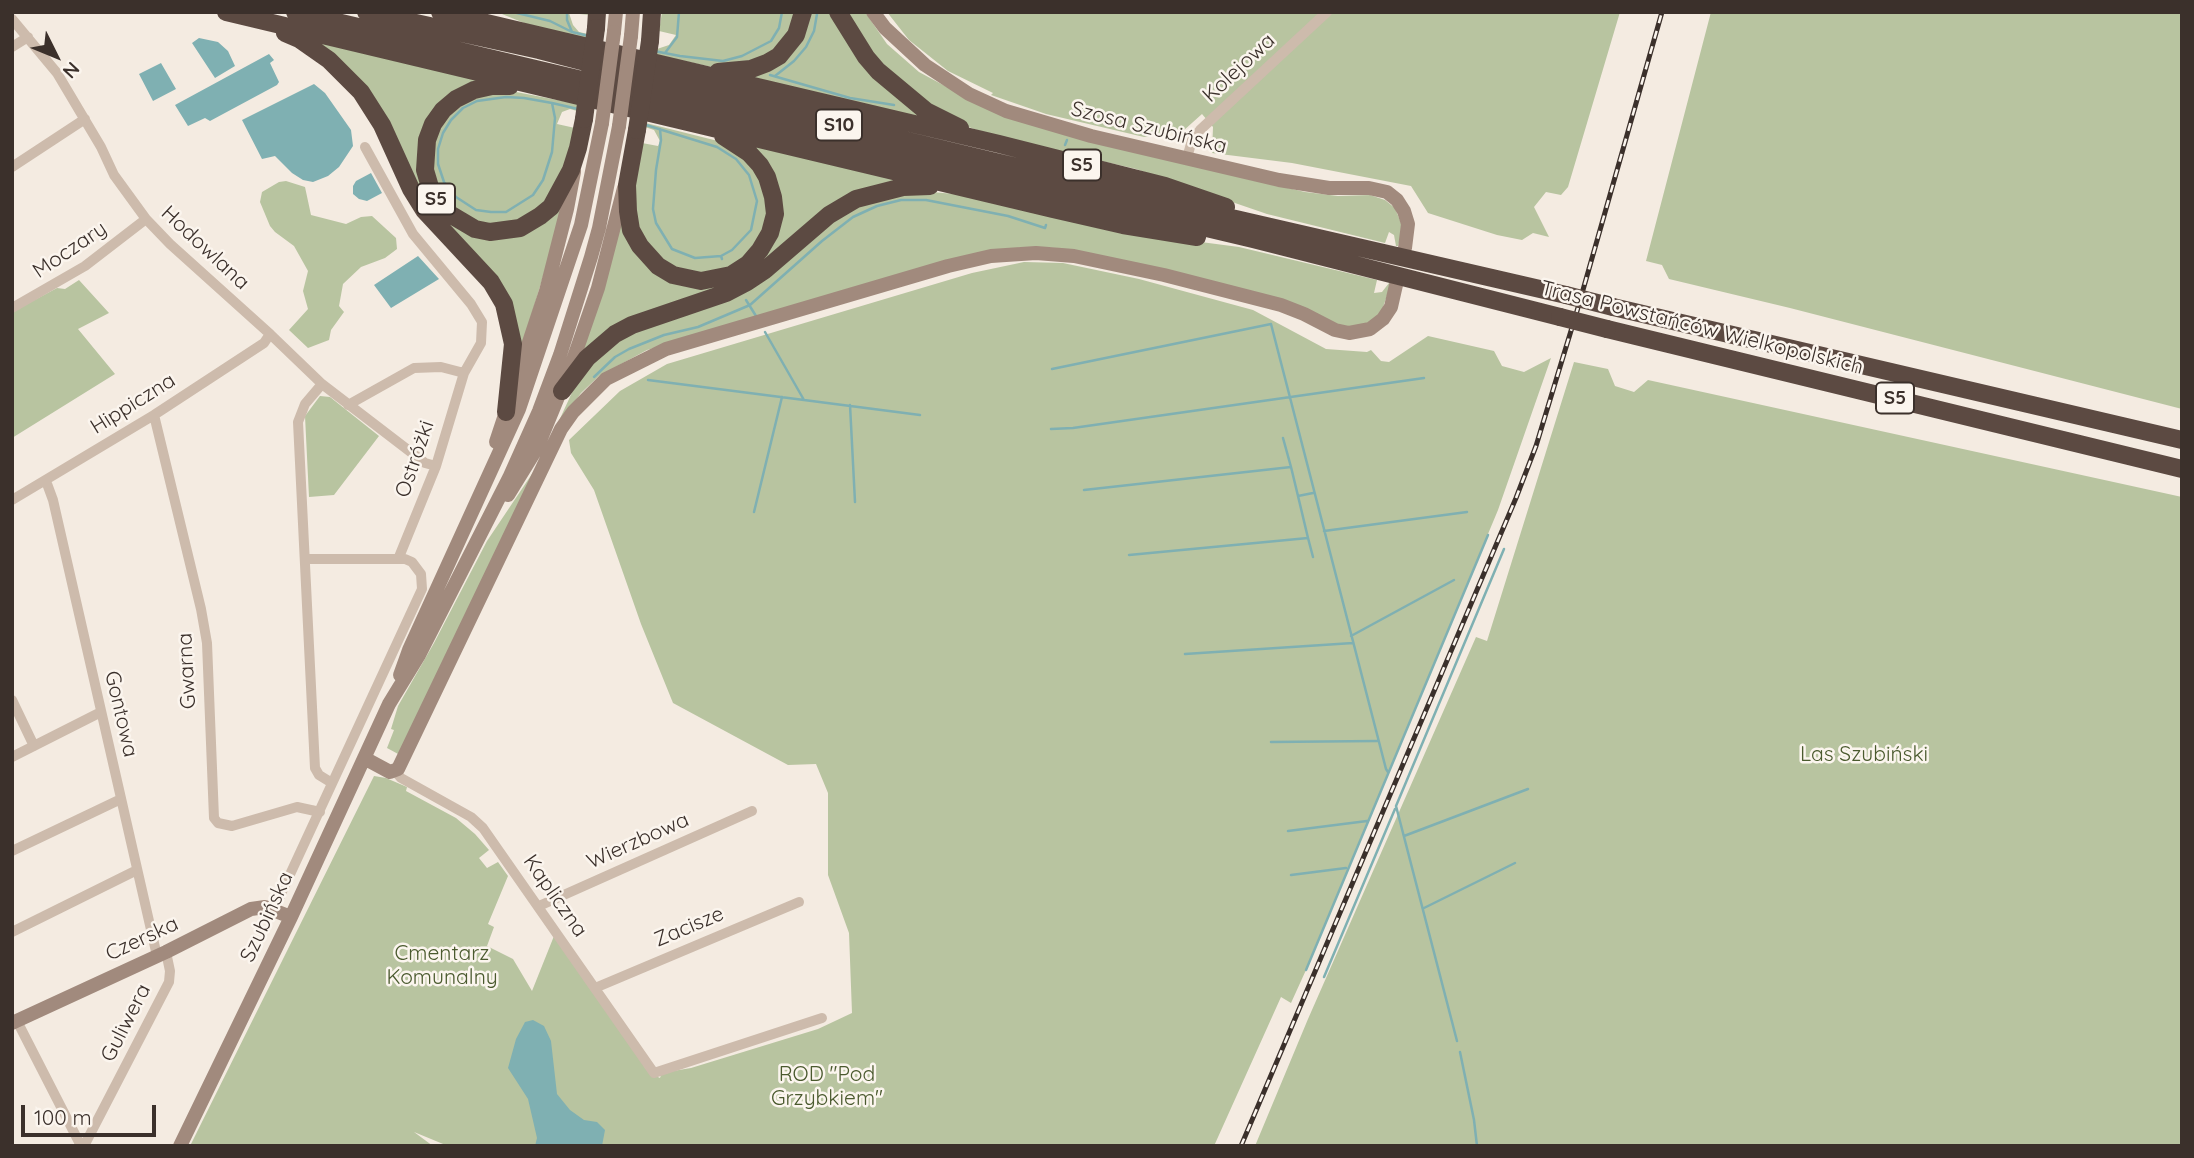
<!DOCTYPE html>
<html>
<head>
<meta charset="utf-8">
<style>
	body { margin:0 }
	#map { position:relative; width:2194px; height:1158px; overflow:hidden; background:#f4ebe1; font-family:Quicksand,sans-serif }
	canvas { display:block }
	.frame { position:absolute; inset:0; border:14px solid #3b302b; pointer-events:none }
	.north { position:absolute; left:21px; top:21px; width:70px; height:70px; -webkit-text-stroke:5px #fbf5ee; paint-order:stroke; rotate:133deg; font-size:19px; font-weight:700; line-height:28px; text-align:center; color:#3b302b }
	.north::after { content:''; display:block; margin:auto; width:24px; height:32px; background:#3b302b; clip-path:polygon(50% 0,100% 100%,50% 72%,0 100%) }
	.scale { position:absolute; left:21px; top:1105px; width:135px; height:32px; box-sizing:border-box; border:4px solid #3b302b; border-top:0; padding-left:9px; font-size:21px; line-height:24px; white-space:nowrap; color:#3b302b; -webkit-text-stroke:5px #fbf5ee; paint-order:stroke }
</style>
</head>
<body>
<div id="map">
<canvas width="2194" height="1158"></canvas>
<div class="frame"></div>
<div class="north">N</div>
<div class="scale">100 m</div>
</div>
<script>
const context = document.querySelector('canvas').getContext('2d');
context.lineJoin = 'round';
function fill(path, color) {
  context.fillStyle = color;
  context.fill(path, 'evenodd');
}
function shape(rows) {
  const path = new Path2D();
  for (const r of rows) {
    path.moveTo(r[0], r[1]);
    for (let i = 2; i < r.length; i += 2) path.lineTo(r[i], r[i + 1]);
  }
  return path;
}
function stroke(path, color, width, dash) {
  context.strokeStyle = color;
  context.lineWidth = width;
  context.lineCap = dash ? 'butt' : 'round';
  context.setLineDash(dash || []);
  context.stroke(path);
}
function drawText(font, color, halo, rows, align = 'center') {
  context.font = font + ' Quicksand,sans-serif';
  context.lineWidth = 5;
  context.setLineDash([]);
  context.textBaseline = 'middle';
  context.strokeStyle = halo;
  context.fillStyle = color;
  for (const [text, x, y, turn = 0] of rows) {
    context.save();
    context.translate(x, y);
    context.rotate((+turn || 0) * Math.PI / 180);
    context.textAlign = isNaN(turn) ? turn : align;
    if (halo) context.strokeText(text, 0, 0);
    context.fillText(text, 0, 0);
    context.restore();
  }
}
const green = shape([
	[497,12,590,12,590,15,569,13,573,25,579,32,588,34,587,40,534,27],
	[662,12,798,12,792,30,766,59,712,67,656,55,657,49,669,45,676,35,659,31],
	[808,12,834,12,942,126,735,77,751,75],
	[845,12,865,12,887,44,919,72,958,93,1069,136,1305,192,1338,196,1370,195,1385,200,1395,208,1403,228,1398,246,1396,246,1394,235,1389,232,1385,243,1267,214,1136,169,990,135,958,123,928,107,872,56],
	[887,12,1620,12,1568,187,1561,195,1546,192,1534,207,1549,237,1533,233,1522,240,1497,235,1428,213,1411,186,1292,163,1212,153,1213,127,1202,114,1183,131,1144,137,1046,114,991,95,993,93,948,71,909,40],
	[1711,12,2182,12,2182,409,1790,308,1669,279,1662,265,1646,261],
	[298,34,496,82,449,99,422,180,486,236,563,199,557,230,520,353,517,324,424,202,390,129],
	[511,91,578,104,577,111,570,109,562,112,557,124,575,128,558,188,528,219,485,225,447,204,433,179,430,150,440,123,474,96],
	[646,123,722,142,754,166,768,200,763,237,738,265,691,275,658,259,638,228,634,179,642,143,658,146,660,141,654,130,645,127],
	[739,141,911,182,886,186,763,266,577,360,623,211,647,264,727,281,780,207],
	[286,181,305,187,311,215,346,224,361,217,372,216,396,238,397,249,385,258,361,267,343,284,339,306,344,312,331,330,329,340,308,348,289,330,308,309,303,291,308,271,294,246,275,232,270,226,260,202,262,192,279,182],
	[931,192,955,194,1178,239,1239,247,1377,280,1374,293,1382,292,1389,283,1391,284,1381,313,1371,323,1351,328,1106,257,1058,248,1021,247,647,350,599,376,581,393,567,412,400,755,387,748,394,730,391,729,398,706,434,643,487,541,540,462,575,386,586,370,619,338,729,297,816,232,863,204,884,197],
	[1024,262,1063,263,1139,279,1253,310,1326,349,1367,352,1371,350,1381,361,1389,362,1428,336,1494,351,1502,366,1524,372,1551,358,1498,510,1306,970,1291,1003,1281,997,1214,1146,448,1146,414,1132,433,1146,190,1146,374,776,386,778,407,787,406,791,456,818,475,834,489,850,479,858,487,868,498,862,508,876,488,924,494,927,487,946,513,959,532,991,556,931,652,1074,660,1078,661,1075,673,1071,691,1068,818,1029,852,1013,849,933,828,875,828,793,816,764,788,765,673,703,641,624,594,490,571,453,569,440,620,391,667,364,972,273],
	[79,280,109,313,78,329,115,374,12,438,12,312,57,288,65,289],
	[1574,362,1608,369,1615,386,1634,392,1648,380,2182,497,2182,1146,1255,1146,1308,1019,1476,637,1487,641],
	[320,396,330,397,379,436,334,495,309,497,305,416]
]);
const water = shape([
	[199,38,218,42,228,51,235,66,215,78,192,43],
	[269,54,274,60,270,63,279,82,277,85,210,121,205,118,188,126,175,105],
	[161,63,176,89,153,101,139,74],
	[314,84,325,93,351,130,353,146,339,167,328,176,313,182,303,180,292,173,275,156,262,159,242,120],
	[371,173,382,193,367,201,359,199,353,194,353,186,356,181],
	[418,256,439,279,391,308,374,285],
	[533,1020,544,1026,551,1041,557,1094,570,1110,584,1120,597,1122,605,1130,602,1146,535,1146,537,1138,528,1099,508,1068,516,1039,525,1022]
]);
const stream = shape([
	[513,12,550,21,572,32,589,36],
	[567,12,567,20,572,32],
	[654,51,680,56,723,61,742,56,771,41,779,28,782,12],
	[665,53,677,37,679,12],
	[770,75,850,98,894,105],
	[775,76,794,61,806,47,814,31,817,14],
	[552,103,555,118,552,152,543,180,533,195,506,212,491,212,476,210,456,197,444,182,438,164,438,149,443,133,451,120,463,108,477,101,506,97,524,98,552,103,578,109],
	[646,125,717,147,736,159,749,175,757,201,751,230,732,250,721,256],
	[660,129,661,140,656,170,653,209,656,223,672,249,695,258,721,256,722,259],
	[1065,145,1067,140],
	[746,300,756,316],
	[765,332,804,400,920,415],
	[1052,369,1271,324,1386,769,1388,772],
	[594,377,615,357,629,349,664,335,698,327,750,305,822,241,853,217,877,206,901,200,926,200,1008,216,1045,228,1046,225],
	[648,380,804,400],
	[850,405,855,502],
	[1051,429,1073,428,1424,378],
	[1283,438,1291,467],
	[1084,490,1291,467,1298,496],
	[754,512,782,397],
	[1324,531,1467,512],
	[1308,538,1313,557],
	[1129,555,1308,538,1298,496,1313,493],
	[1351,636,1454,580],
	[1185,654,1353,643],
	[1271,742,1377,741],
	[1288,831,1367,821],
	[1404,836,1528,789],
	[1291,875,1346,868],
	[1424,908,1515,863],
	[1306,970,1488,535],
	[1324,977,1395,809],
	[1457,1041,1396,806,1504,549],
	[1460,1052,1474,1120,1477,1146]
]);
const street = shape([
	[12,19,57,73,101,147,114,175,146,219,170,244,270,334,322,384,425,463,436,466],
	[12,47,28,37],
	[365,147,413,234,471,304,482,322,481,343,464,373],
	[1187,158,1192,140,1200,130,1327,12],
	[12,167,85,119],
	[12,308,85,266,146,219],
	[322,384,305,404,298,422,315,768,319,775,332,783],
	[348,405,414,368,441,367,464,373,436,466,399,557],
	[154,415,201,609,207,643,214,818,218,823,232,826,297,807,320,812],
	[46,481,53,500,157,956],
	[12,500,154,415,264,343,270,334],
	[12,700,34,746],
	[12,757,101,712],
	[395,771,401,778,471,817,483,828,654,1073,822,1018],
	[12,851,121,799],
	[539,906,752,811],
	[274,909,422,589,421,574,412,562,405,559,305,559],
	[12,932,137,870],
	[595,988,799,902],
	[17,1021,81,1146],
	[84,1146,169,982,170,971,166,952]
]);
const secondary = shape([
	[873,12,885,28,925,65,969,94,1006,111,1091,136,1279,180,1329,188,1369,188,1387,192,1397,200,1404,211,1408,224,1405,248],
	[614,32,616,12],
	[631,36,633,12],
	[496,442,546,291,567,209,574,172],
	[508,495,537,448,572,363,598,288,624,188],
	[400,675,409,650,519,409,581,225,602,123],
	[364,758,390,772,398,769,561,429,573,412,606,379,666,349,948,266,991,256,1036,253,1074,256,1164,275,1281,305,1304,314,1335,330,1349,333,1370,329,1383,319,1391,307,1396,285],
	[12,1023,166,952,251,909,265,907,291,917],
	[180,1146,291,917,389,704,419,655,509,478,539,411,560,355,591,257,599,228,619,126]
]);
const highway = shape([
	[226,12,1053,209,1123,225,1197,237],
	[295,12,1253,239,1560,317],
	[366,12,539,50,682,87,1188,208,1566,295],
	[440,12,999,144,1165,186,1226,207],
	[838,12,866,57,878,71,926,111,960,128],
	[596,28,597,12],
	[285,33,299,39,329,60,361,92,382,125,411,189,424,210,491,282,504,304,513,344,506,412],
	[650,41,652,12],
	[718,72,751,69,767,63,779,56,796,35,803,12],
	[510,86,492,86,474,90,456,99,443,110,433,124,427,140,425,170,430,187,438,202,448,213,475,229,490,232,520,228,540,216,551,207,571,170,578,148,584,119],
	[637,130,627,185,628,211,631,230,640,246,658,266,673,275,701,281,731,275,748,264,760,250,770,233,775,214,773,197,767,177,760,165,749,153,723,136],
	[1613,307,2182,440],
	[1607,329,2182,469],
	[562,391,587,358,615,334,632,325,726,293,747,282,765,270,829,215,856,199,903,187,930,186]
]);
const rail = shape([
	[1241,1146,1516,498,1536,446,1577,311,1662,12]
]);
const secondaryBridge = shape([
	[602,123,614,32],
	[619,126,631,36]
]);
const highwayBridge = shape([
	[584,119,596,28],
	[637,130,650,41],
	[1566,295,1613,307],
	[1560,317,1607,329]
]);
const shields = [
	[839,125,46],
	[1082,165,38],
	[436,199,38],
	[1895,398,38]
];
const shieldNames = [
	["S10",839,125],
	["S5",1082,165],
	["S5",436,199],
	["S5",1895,398]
];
const streetNames = [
	["Kolejowa",1239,68,-43],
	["Szosa Szubińska",1149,128,14],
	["Hodowlana",205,248,43],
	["Moczary",70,250,-34],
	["Trasa Powstańców Wielkopolskich",1702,328,14],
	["Hippiczna",133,404,-32],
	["Ostróżki",415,459,-71],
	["Gwarna",187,671,-93],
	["Gontowa",121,714,77],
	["Wierzbowa",638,841,-24],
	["Kapliczna",555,896,55],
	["Szubińska",267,917,-65],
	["Zacisze",689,927,-23],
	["Czerska",142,939,-25],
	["Guliwera",126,1023,-63]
];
const parkNames = [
	["Las Szubiński",1864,755],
	["Cmentarz",442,954],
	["Komunalny",442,978],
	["ROD \"Pod",827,1075],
	["Grzybkiem\"",827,1099]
];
fill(green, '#b8c4a0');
fill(water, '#7fb0b2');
stroke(stream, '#7fb0b2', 2.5);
stroke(street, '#cdbbac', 10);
stroke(secondary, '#a18a7d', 14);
stroke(highway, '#5c4a42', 18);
stroke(rail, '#3b302b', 5);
stroke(rail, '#fbf5ee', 2.5, [8]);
stroke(secondaryBridge, '#a18a7d', 14);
stroke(highwayBridge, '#5c4a42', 18);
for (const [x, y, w] of shields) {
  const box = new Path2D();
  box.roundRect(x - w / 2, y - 15.5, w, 31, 5);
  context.fillStyle = '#fbf5ee';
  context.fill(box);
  stroke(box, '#3b302b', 2);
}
drawText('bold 19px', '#3b302b', null, shieldNames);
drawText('21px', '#3b302b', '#fbf5ee', streetNames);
drawText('21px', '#4a5a2e', '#fbf5ee', parkNames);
</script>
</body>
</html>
